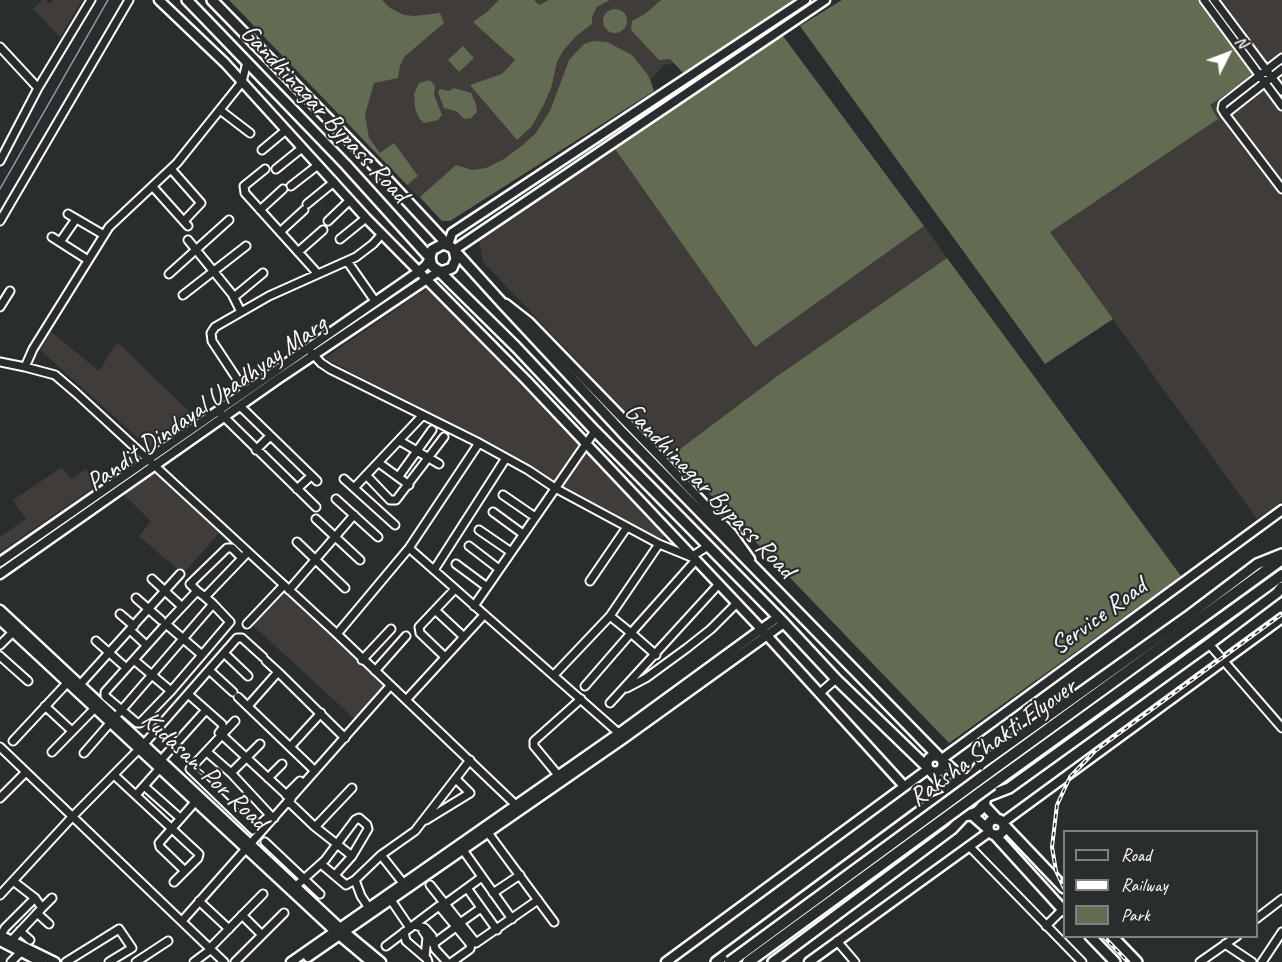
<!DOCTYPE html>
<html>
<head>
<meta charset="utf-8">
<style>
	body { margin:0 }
	#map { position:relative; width:1282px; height:962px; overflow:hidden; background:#2a2d2e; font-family:Caveat,sans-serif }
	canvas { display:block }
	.legend { position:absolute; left:1063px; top:830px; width:195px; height:108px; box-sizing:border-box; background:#2a2d2e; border:2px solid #7f8182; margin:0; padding:8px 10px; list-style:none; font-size:18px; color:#fff }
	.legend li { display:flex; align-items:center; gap:12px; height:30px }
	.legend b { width:30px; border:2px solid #7f8182 }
	.north { position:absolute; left:1198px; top:24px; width:60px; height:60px; -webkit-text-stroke:4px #2a2d2e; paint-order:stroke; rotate:48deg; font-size:16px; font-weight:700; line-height:24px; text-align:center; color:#fff }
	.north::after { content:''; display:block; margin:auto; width:21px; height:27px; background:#fff; clip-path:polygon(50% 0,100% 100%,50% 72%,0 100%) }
</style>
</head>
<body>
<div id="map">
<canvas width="1282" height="962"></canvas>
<ul class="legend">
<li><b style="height:8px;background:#2a2d2e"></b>Road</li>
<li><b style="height:8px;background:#fff"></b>Railway</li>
<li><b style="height:16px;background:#636c52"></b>Park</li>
</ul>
<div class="north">N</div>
</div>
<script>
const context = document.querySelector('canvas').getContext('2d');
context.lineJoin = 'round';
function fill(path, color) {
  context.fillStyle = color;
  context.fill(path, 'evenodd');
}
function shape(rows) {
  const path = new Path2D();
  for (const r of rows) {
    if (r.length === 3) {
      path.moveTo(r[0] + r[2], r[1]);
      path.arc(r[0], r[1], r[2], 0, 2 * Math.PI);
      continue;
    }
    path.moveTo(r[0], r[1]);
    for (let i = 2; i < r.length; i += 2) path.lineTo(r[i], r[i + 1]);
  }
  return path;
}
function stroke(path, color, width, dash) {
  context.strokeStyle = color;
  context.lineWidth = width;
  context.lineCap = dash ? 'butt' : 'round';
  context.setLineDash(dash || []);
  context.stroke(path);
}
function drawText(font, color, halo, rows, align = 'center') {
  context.font = font + ' Caveat,sans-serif';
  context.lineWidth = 4.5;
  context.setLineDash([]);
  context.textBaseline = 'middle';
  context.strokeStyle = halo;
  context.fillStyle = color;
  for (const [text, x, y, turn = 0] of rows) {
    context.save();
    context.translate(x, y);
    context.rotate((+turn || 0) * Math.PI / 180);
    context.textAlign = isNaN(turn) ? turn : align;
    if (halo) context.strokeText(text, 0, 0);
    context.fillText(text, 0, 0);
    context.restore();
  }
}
const built = shape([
	[42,0,46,0,50,4,53,0,82,0,60,37,33,9],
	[306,0,795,0,683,73,674,62,670,65,665,64,651,80,654,91,450,221,442,221,265,39],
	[842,0,1282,0,1282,501,1257,519,1050,232,800,26],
	[615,149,755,347,924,226,947,258,776,377,669,457,483,262,479,240],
	[427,288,666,535,661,539,325,358],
	[49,330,99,371,117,342,195,417,149,448,38,348],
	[62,467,71,479,86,469,97,485,0,552,0,537,26,519,13,500],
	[156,471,219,533,183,574,139,536,151,521,122,493],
	[284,590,387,686,356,720,251,624]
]);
const green = shape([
	[229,0,382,0,390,8,404,15,414,16,440,13,444,23,404,57,400,66,398,78,374,83,365,115,369,138,380,153,394,143,418,176,407,185],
	[499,0,534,0,539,5,549,0,610,0,597,7,592,17,592,24,576,36,563,51,557,62,551,88,544,104,532,126,517,140,470,85,502,74,515,60,473,22,487,12],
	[661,0,795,0,683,73,670,59,659,60,631,30,632,21,645,14],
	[842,0,1198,0,1254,75,1210,105,1218,119,1050,232,1113,319,1045,364,800,26],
	[615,21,12],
	[783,36,924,226,755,347,615,149],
	[593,41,607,42,632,55,648,75,654,91,450,221,442,221,420,197,456,165,472,170,486,168,504,159,524,144,536,133,550,111,569,60,584,44],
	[463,46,474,58,459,72,448,60],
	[430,80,435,86,434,95,442,115,438,120,424,123,419,118,415,108,414,94,419,83],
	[454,88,471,93,476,104,477,112,471,118,464,119,456,111,444,108,438,92,440,89,449,91],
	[947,258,1181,576,949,743,672,455,776,377]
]);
const stream = shape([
	[0,189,108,0]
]);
const minor = shape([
	[1204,0,1282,106],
	[1214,0,1282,91],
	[0,47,38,88,91,0],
	[247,62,242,82,177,163,109,227,33,349,25,367,55,375,76,393,337,634],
	[1282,69,1225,114,1282,189],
	[220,110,250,133],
	[1225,114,1222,109,1223,104,1282,58],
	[262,150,286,130],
	[0,161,38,88],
	[171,169,201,203,184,221],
	[265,169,244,186,245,193,318,274],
	[276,169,302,148],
	[291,186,318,165],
	[153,187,188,226],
	[307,204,334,182],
	[260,210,283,189],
	[68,214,104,235],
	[0,221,129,0],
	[328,221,350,200],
	[280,232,304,210],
	[52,237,88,260],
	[340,239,366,218],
	[188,240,232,294,241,312],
	[60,242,76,219],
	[298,252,323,230],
	[347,261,375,301],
	[169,274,229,220],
	[183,295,246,246],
	[234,297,263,273],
	[0,307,10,291],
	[311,352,321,363,330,369,479,443,528,470,555,488,659,544,691,557,708,546],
	[0,362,25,367],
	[245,391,212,341,211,333,215,327,269,296,356,257,373,244,382,234],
	[240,406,317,481],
	[221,414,316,507],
	[400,441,439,464],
	[479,443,409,548,337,634,518,807],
	[256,450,270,436],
	[379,463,409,485],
	[367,476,390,500,396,500,444,437],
	[399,476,432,430],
	[344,479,395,525],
	[354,488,423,415],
	[297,489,311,476],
	[503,495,535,517],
	[336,499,378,537],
	[493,512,523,534],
	[316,519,360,560],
	[479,530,511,552],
	[297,542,345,588],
	[659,544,610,616,631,633,695,561],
	[469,546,499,569],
	[409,548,622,736],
	[456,564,487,587],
	[434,570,506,458],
	[152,579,179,604],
	[590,581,627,527],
	[289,590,354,515],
	[197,591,190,584,227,548,232,548,242,558],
	[136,598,161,620],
	[474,606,595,431],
	[435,610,464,637],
	[120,614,134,626],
	[166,624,202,655,230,622,213,604],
	[247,624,284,585],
	[130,630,144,643],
	[96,641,123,665],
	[1209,644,1282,728],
	[0,645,13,632],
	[224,653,248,676],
	[0,656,28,681],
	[445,657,420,633,419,627,455,589],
	[134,660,171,691,140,723,137,723,105,696,105,692,166,624,197,591,205,597,248,552],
	[362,660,391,629],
	[266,661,278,672],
	[209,670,233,692],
	[375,671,406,636],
	[554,675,610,616],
	[585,686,631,633,656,655],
	[77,688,180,574],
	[627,688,646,678,687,648,711,629,736,604],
	[171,691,202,655],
	[820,693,836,679],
	[188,694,222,724,223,728,219,733],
	[238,697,315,771],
	[406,700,484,615],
	[610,703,718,585],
	[45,706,72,731],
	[248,706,278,672,345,738],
	[119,713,213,604,205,597],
	[235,721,190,769,253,830,270,815,274,818],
	[222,735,291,799],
	[13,741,68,682],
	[0,747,224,962],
	[290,747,321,713],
	[52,752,95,708],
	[207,752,231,773,260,744],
	[84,753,111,722],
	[161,760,206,710],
	[231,773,270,815],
	[114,775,199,854,198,858,174,882],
	[558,775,534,746,534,741,581,699],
	[268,778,282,764],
	[144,786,180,818],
	[136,795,160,768],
	[286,795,300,781],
	[0,798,26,772],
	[289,802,314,826,352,856],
	[426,820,470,793,456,779],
	[316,826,352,788],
	[486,830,554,922],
	[265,842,320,894],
	[969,846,1082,962],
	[463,850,512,919],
	[381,855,403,883],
	[321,864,346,885,355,880,381,855,415,831,470,760],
	[185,871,160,847,159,843,196,801],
	[355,880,361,896,369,908],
	[430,885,476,943,538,900],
	[296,886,325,860,355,820,359,818,367,825,368,829,352,856,335,875],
	[467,888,497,930],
	[493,893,520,875],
	[0,895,73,816,144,744,237,638,242,638,263,657],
	[391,900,410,928],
	[199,901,229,929],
	[445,904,482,877],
	[42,908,52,898],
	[37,913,49,924],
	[242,915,262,935],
	[1256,919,1282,899],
	[182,921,390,686],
	[460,923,481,908],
	[414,925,425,928,432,936,435,949,447,962],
	[1046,926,1063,909],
	[20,931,30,940],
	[423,931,427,937,425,957],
	[404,932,406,941,427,959,428,962],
	[1,935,5,928,35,898,13,881],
	[12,940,42,908,35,898],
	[837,941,855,962],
	[433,944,456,927],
	[1225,944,1252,962],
	[386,946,439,906,471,945,470,949,452,962],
	[210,948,263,894],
	[11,962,21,952],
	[66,962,119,929,132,948,109,962],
	[136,962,168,941],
	[194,962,210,950],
	[235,962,284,913],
	[1200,962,1237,936],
	[1262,962,1282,932]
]);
const tertiary = shape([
	[159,0,225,63,366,218,526,380,762,630,904,786],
	[448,245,452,233,805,0],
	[454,250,825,0],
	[506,304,529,322,661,458,732,534,750,559],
	[0,562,418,272,426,265,430,258],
	[0,574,278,379,439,271],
	[0,610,340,928,381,962],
	[0,620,340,936,371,962],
	[942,759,1282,510],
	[1002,823,1282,618],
	[0,935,55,962],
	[0,941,41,962],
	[308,957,623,739,784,623],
	[291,962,619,733,778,617],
	[666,962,928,769],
	[809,962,989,832]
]);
const secondary = shape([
	[187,0,346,165,430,258],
	[212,0,382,174,448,245],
	[454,250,456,259,452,268,444,271,439,271,432,266,430,258,432,250,443,244,451,247,454,250,502,303,623,433,938,756],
	[439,271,516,347,595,431,784,623,836,679,927,767],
	[935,764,8],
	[943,761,963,779],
	[931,772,950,792],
	[969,779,982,763,1187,617,1257,564,1282,554],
	[986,797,1009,788,1209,644,1277,593,1282,587],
	[984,805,998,820],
	[971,814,988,829],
	[996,827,8],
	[1004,825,1064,888],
	[995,835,1064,911],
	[1090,936,1115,962],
	[1112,936,1137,962],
	[716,962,931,803,950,795],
	[773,962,952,829,966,814]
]);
const primary = shape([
	[985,775,1282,559],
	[967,797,18],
	[992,784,1282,575]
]);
const rail = shape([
	[1064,888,1056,871,1052,847,1057,805,1070,777,1095,751,1282,614],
	[1103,936,1128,962]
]);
const primaryBridge = shape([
	[730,962,985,775],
	[748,962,992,784]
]);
const streetNames = [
	["Gandhinagar Bypass Road",324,114,47],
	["Pandit Dindayal Upadhyay Marg",207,404,-35],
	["Gandhinagar Bypass Road",709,491,46],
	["Service Road",1099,617,-36],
	["Raksha Shakti Flyover",993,743,-36],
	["Kudasan-Por Road",204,771,43]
];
fill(built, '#3f3c3a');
fill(green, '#636c52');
stroke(stream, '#90a1a6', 1.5);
stroke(minor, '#fff', 11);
stroke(tertiary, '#fff', 13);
stroke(secondary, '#fff', 14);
stroke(primary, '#fff', 15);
stroke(minor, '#2a2d2e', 7);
stroke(tertiary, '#2a2d2e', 8);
stroke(secondary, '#2a2d2e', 9);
stroke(primary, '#2a2d2e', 10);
stroke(rail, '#fff', 4);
stroke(rail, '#2a2d2e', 1.5, [4.5]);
stroke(primaryBridge, '#fff', 15, []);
stroke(primaryBridge, '#2a2d2e', 10);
drawText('26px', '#fff', '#2a2d2e', streetNames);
</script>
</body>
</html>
